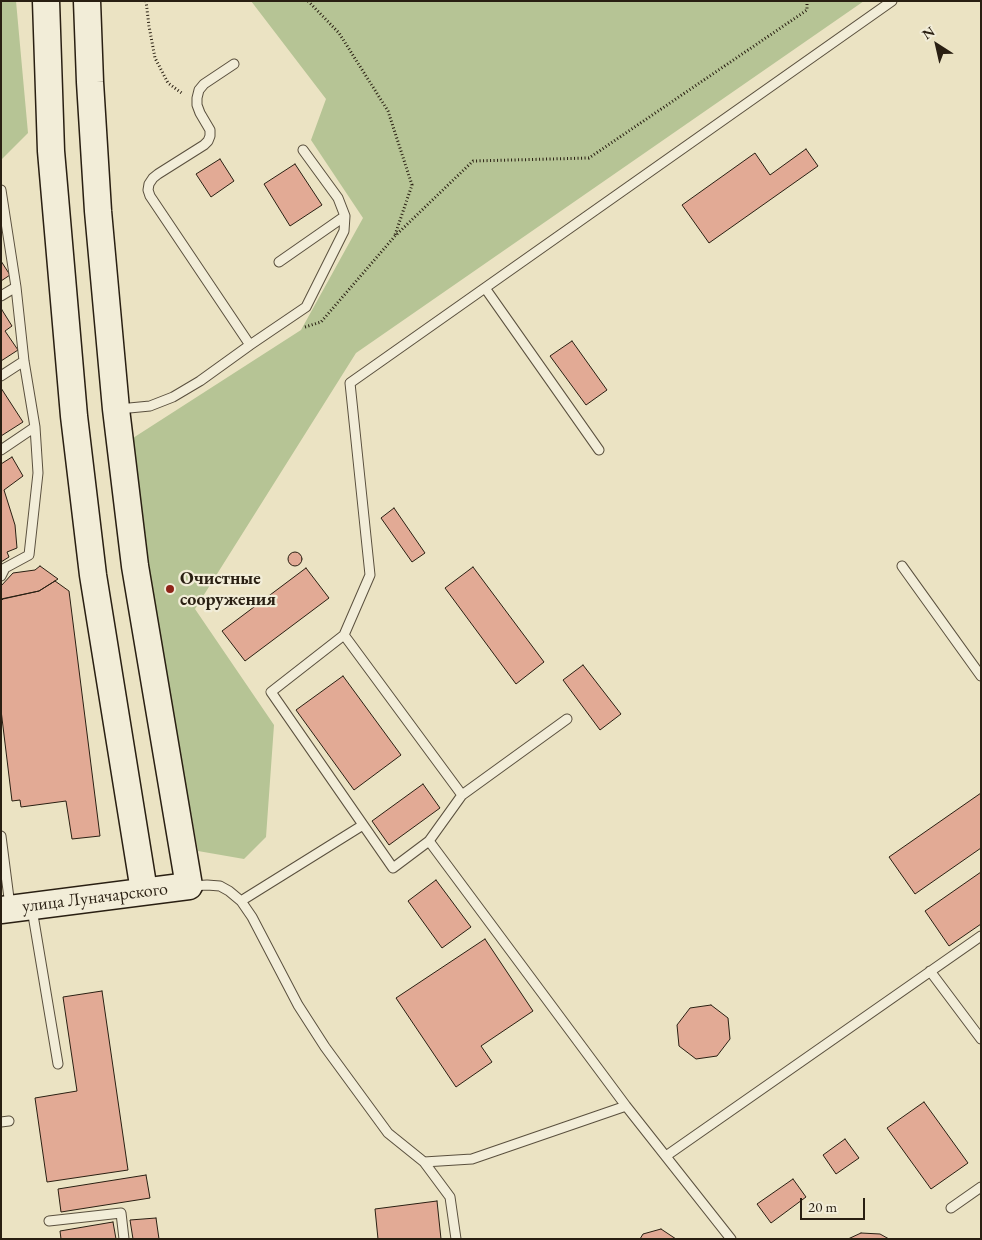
<!DOCTYPE html>
<html>
<head>
<meta charset="utf-8">
<style>
	body { margin:0 }
	#map { position:relative; width:982px; height:1240px; overflow:hidden; background:#ebe3c3; font-family:"EB Garamond",serif }
	canvas { display:block }
	.frame { position:absolute; inset:0; border:2px solid #291f12; pointer-events:none }
	.north { position:absolute; left:912px; top:20px; width:50px; height:50px; -webkit-text-stroke:4px #f2edd8; paint-order:stroke; rotate:325deg; font-size:14px; font-weight:700; line-height:20px; text-align:center; color:#291f12 }
	.north::after { content:''; display:block; margin:auto; width:18px; height:22px; background:#291f12; clip-path:polygon(50% 0,100% 100%,50% 72%,0 100%) }
	.scale { position:absolute; left:800px; top:1198px; width:65px; height:22px; box-sizing:border-box; border:2px solid #291f12; border-top:0; padding-left:6px; font-size:15px; line-height:18px; white-space:nowrap; color:#291f12; -webkit-text-stroke:4px #f2edd8; paint-order:stroke }
</style>
</head>
<body>
<div id="map">
<canvas width="982" height="1240"></canvas>
<div class="frame"></div>
<div class="north">N</div>
<div class="scale">20 m</div>
</div>
<script>
const context = document.querySelector('canvas').getContext('2d');
context.lineJoin = 'round';
function fill(path, color) {
  context.fillStyle = color;
  context.fill(path, 'evenodd');
}
function shape(rows) {
  const path = new Path2D();
  for (const r of rows) {
    if (r.length === 3) {
      path.moveTo(r[0] + r[2], r[1]);
      path.arc(r[0], r[1], r[2], 0, 2 * Math.PI);
      continue;
    }
    path.moveTo(r[0], r[1]);
    for (let i = 2; i < r.length; i += 2) path.lineTo(r[i], r[i + 1]);
  }
  return path;
}
function stroke(path, color, width, dash) {
  context.strokeStyle = color;
  context.lineWidth = width;
  context.lineCap = dash ? 'butt' : 'round';
  context.setLineDash(dash || []);
  context.stroke(path);
}
function drawText(font, color, halo, rows, align = 'center') {
  context.font = font + ' "EB Garamond",serif';
  context.lineWidth = 4.5;
  context.setLineDash([]);
  context.textBaseline = 'middle';
  context.strokeStyle = halo;
  context.fillStyle = color;
  for (const [text, x, y, turn = 0] of rows) {
    context.save();
    context.translate(x, y);
    context.rotate((+turn || 0) * Math.PI / 180);
    context.textAlign = isNaN(turn) ? turn : align;
    if (halo) context.strokeText(text, 0, 0);
    context.fillText(text, 0, 0);
    context.restore();
  }
}
const green = shape([
	[1,1,16,1,28,133,1,160],
	[251,1,864,1,356,353,195,609,274,725,266,837,244,859,198,851,159,643,133,438,301,330,363,218,311,140,326,99]
]);
const building = shape([
	[806,149,818,166,709,243,682,205,755,153,770,175,806,149],
	[220,159,234,181,211,197,196,174,220,159],
	[295,164,322,205,290,226,264,184,295,164],
	[1,261,10,275,1,281,1,261],
	[2,310,12,326,5,331,18,350,1,361,1,311,2,310],
	[572,341,607,390,586,405,550,356,572,341],
	[1,388,23,422,1,436,1,388],
	[12,457,23,476,4,490,15,525,17,548,7,552,9,557,1,562,1,464,12,457],
	[394,508,425,553,412,562,381,518,394,508],
	[295,559,7],
	[40,566,58,579,39,591,1,599,1,586,13,573,35,570,40,566],
	[473,567,544,662,516,684,445,588,473,567],
	[306,568,329,598,245,661,222,631,306,568],
	[55,581,69,591,100,836,72,839,66,801,21,807,20,800,12,801,1,710,1,601,3,599,39,591,55,581],
	[583,665,621,714,600,730,563,680,583,665],
	[343,676,401,755,354,790,296,710,343,676],
	[423,784,440,808,389,845,372,821,423,784],
	[981,793,981,848,915,894,889,857,981,793],
	[981,872,981,924,949,946,925,911,981,872],
	[436,880,471,927,442,948,408,901,436,880],
	[485,939,533,1011,481,1046,492,1062,456,1087,396,998,485,939],
	[102,991,128,1170,47,1182,35,1098,77,1091,63,997,102,991],
	[711,1005,728,1018,730,1039,717,1056,696,1059,679,1046,677,1025,690,1008,711,1005],
	[924,1102,968,1163,931,1189,887,1128,924,1102],
	[845,1139,859,1158,836,1174,823,1155,845,1139],
	[146,1175,150,1198,61,1212,58,1189,146,1175],
	[793,1179,806,1197,771,1223,757,1204,793,1179],
	[437,1201,441,1239,378,1239,375,1209,437,1201],
	[156,1218,159,1239,133,1239,130,1220,156,1218],
	[113,1222,116,1239,61,1239,60,1231,113,1222],
	[661,1229,676,1239,640,1239,643,1234,661,1229],
	[861,1233,880,1234,889,1239,848,1239,861,1233]
]);
const path = shape([
	[146,1,149,26,155,58,168,83,183,94],
	[308,1,339,33,388,111,412,185,395,235],
	[305,327,321,322,395,236,473,161,589,158,807,10,807,1]
]);
const lane = shape([
	[234,64,204,84,199,90,197,98,197,105,200,113,210,130,210,136,208,141,204,145,158,174,153,178,149,184,148,190,150,196,250,345],
	[1,190,16,287,24,361,35,427,38,473,29,555,5,568,1,576],
	[279,262,345,216],
	[485,288,599,450],
	[1,296,16,287],
	[1,376,24,361],
	[119,409,150,406,173,397,200,381,250,345,306,307,344,231,345,216,338,198,303,150],
	[1,450,35,427],
	[902,566,981,676],
	[344,635,462,795],
	[567,719,462,795,429,841,393,868,271,692,344,635,370,575,350,383,892,1],
	[1,836,10,906],
	[429,841,626,1106,731,1239],
	[192,886,207,885,220,886,229,891,241,901,252,917,298,1005,325,1047,388,1133,424,1162,472,1159,626,1106],
	[241,901,363,825],
	[32,909,58,1064],
	[930,971,981,1039],
	[1,1122,9,1121],
	[666,1156,981,936],
	[424,1162,450,1197,456,1239],
	[951,1208,981,1187],
	[49,1221,121,1213,124,1239]
]);
const secondary = shape([
	[46,1,51,151,74,416,93,575,144,891],
	[1,910,189,886,135,566,116,409,98,211,90,82,87,1]
]);
const markers = [
	[170,589,5,"#8f2418"]
];
const poiNames = [
	["Очистные",180,579],
	["сооружения",180,600]
];
const streetNames = [
	["улица Луначарского",95,898,-7]
];
fill(green, '#b6c495');
fill(building, '#e2aa95');
stroke(building, '#291f12', 1);
stroke(lane, '#5a503e', 11);
stroke(secondary, '#291f12', 29);
stroke(path, '#291f12', 3, [1, 2.5]);
stroke(lane, '#f2edd8', 9);
stroke(secondary, '#f2edd8', 26);
for (const [x, y, r, color] of markers) {
  const dot = new Path2D();
  dot.arc(x, y, r, 0, 2 * Math.PI);
  context.fillStyle = color;
  context.fill(dot);
  stroke(dot, '#f2edd8', 2);
}
drawText('bold 18px', '#291f12', '#f2edd8', poiNames, 'left');
drawText('18px', '#291f12', '#f2edd8', streetNames);
</script>
</body>
</html>
